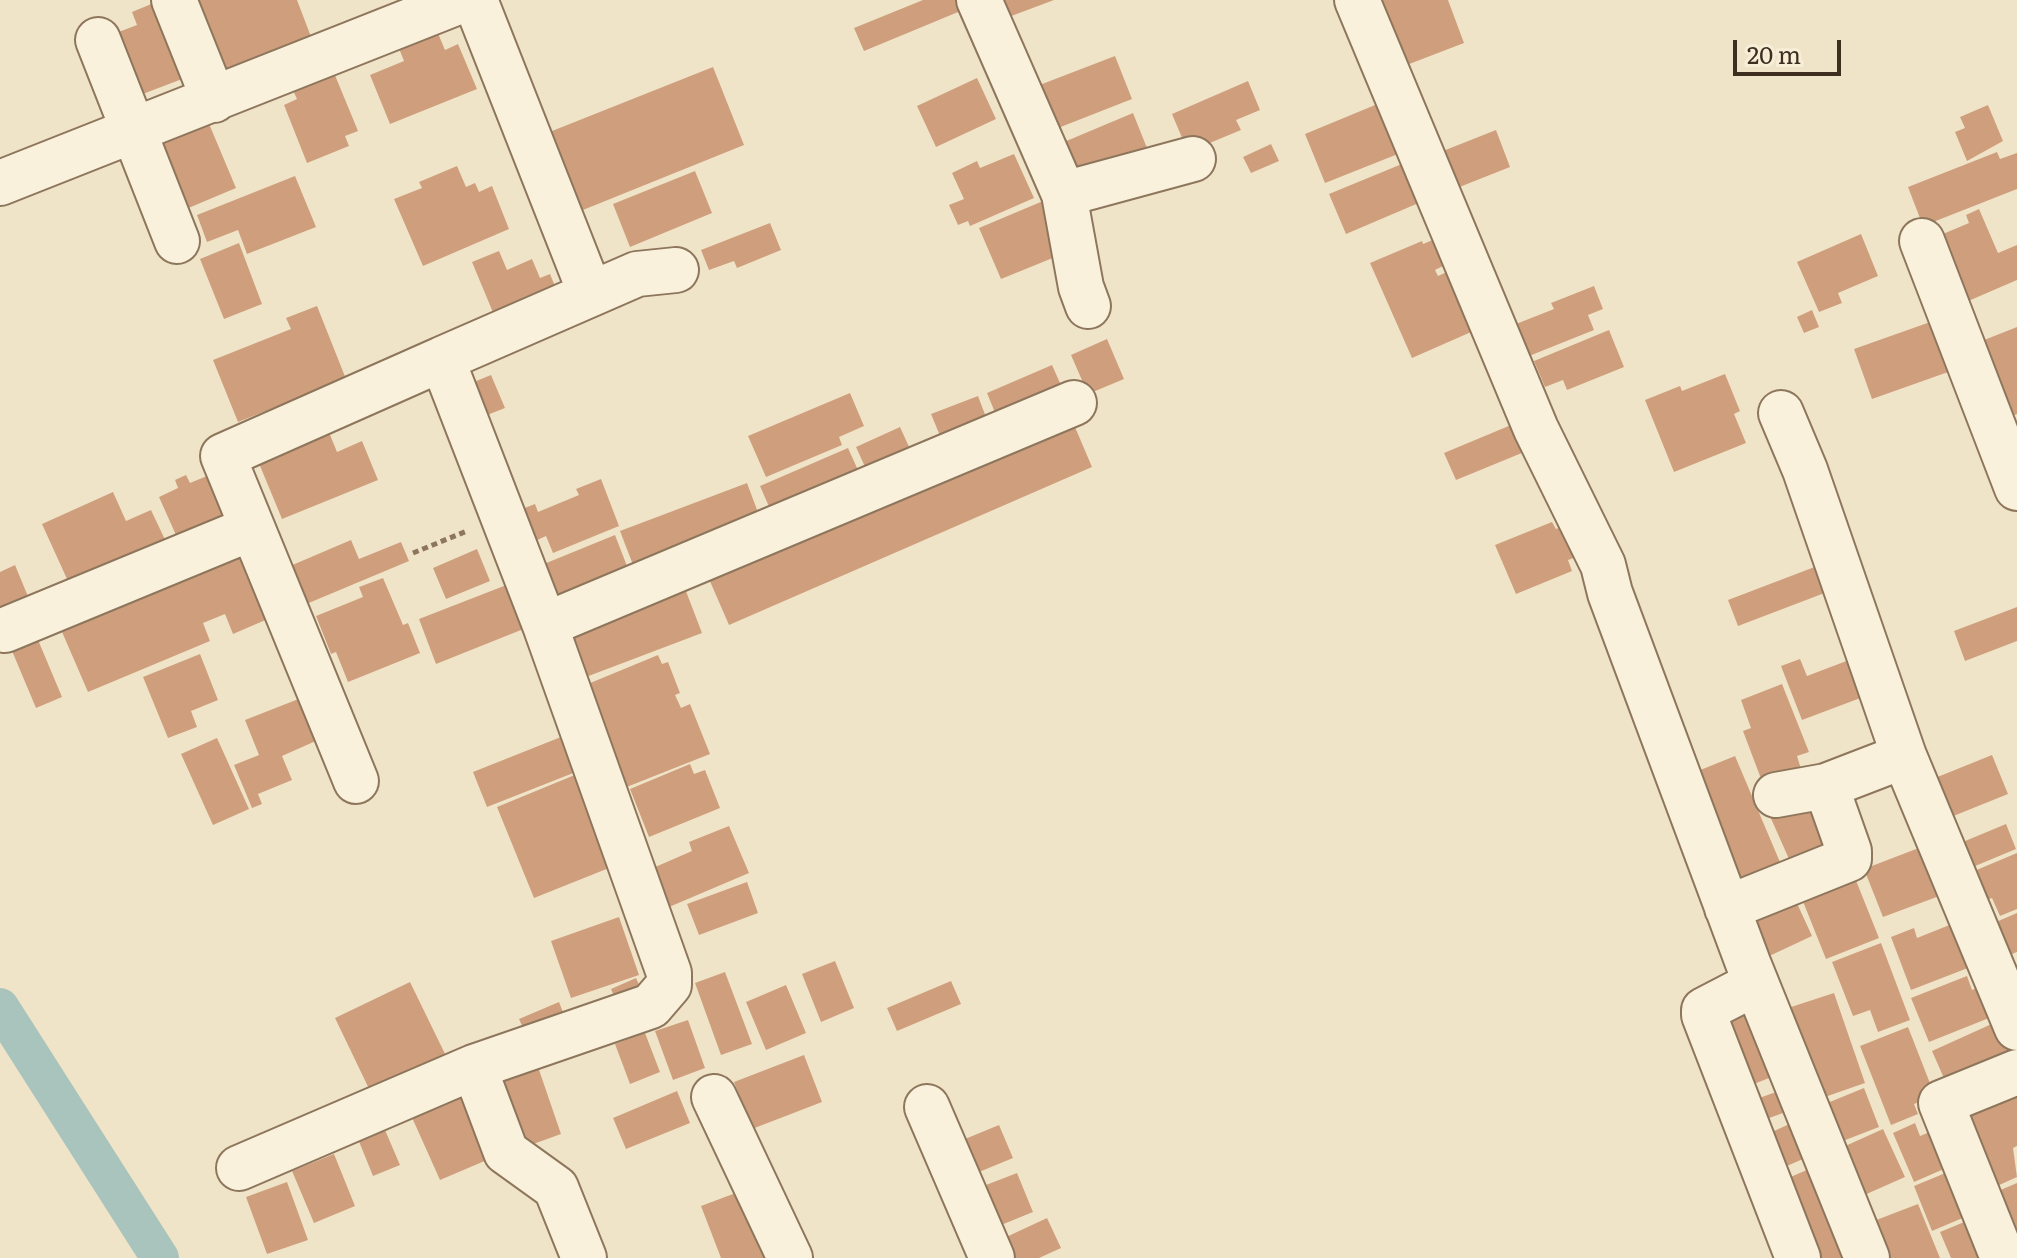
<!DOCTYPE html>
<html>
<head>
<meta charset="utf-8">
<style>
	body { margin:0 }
	#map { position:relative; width:2017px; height:1258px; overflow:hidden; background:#f0e4c8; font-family:Literata,serif }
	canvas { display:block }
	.scale { position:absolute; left:1733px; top:40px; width:108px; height:36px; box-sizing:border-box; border:4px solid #3d2e20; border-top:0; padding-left:10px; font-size:24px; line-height:28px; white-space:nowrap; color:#3d2e20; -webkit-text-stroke:6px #f7eed8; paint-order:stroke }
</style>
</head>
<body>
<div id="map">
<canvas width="2017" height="1258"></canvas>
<div class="scale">20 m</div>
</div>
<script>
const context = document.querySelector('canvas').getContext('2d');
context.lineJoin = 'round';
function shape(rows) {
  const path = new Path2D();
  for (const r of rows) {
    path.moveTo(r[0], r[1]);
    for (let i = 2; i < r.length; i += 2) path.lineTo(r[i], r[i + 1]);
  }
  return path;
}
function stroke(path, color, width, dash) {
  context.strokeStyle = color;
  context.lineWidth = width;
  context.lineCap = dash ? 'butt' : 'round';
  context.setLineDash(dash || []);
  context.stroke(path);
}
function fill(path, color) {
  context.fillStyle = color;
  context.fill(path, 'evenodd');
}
const canal = shape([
	[0,1007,160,1258]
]);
const building = shape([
	[161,0,190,76,127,100,103,38,137,25,132,12],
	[180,0,297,0,313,42,212,81],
	[923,0,958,0,963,10,864,51,854,28],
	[999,0,1054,0,1006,18],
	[1378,0,1448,0,1464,43,1404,66],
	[437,31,445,50,458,44,477,89,390,124,370,75,404,61,398,46],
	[1115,56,1132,99,1053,130,1037,86],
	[713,67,744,145,578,212,547,133],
	[332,68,358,131,345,136,349,146,307,163,284,105,297,99,290,84],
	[977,78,996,119,936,147,917,106],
	[1248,81,1260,110,1236,120,1241,130,1188,152,1172,114],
	[1392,98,1413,148,1325,183,1305,134],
	[1988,105,2003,141,1967,161,1955,132,1965,128,1960,117],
	[1133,113,1149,153,1080,181,1064,142],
	[207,119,236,188,179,212,150,143],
	[1496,130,1510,167,1457,188,1443,151],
	[1271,144,1279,161,1251,173,1243,157],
	[1997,152,2000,159,2017,153,2017,189,1923,226,1908,187],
	[1014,154,1034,198,970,226,968,221,958,225,949,205,964,199,952,173,977,161,980,168],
	[1414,159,1421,202,1346,234,1329,194],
	[457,166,466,187,475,183,479,192,492,186,509,229,423,266,394,199,422,188,419,182],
	[695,171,712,213,630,247,613,204],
	[295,176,316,227,247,254,238,230,207,242,197,215],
	[1043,201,1065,253,1001,279,979,228],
	[1979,209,1998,253,2017,245,2017,280,1959,305,1931,239,1969,223,1966,215],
	[770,223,781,250,737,268,734,261,709,270,701,250],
	[1861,234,1878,276,1838,293,1842,303,1819,312,1797,262],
	[1435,239,1447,264,1435,270,1438,276,1460,266,1487,325,1412,358,1370,263,1422,241,1423,244],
	[239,243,262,304,224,319,200,259],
	[499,251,507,270,532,259,540,278,550,274,559,296,497,322,472,262],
	[1594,286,1603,309,1588,315,1594,330,1529,356,1516,324,1554,309,1551,303],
	[317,306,346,379,238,422,213,360,291,329,286,318],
	[1812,310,1819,327,1804,333,1797,317],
	[1933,321,1951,371,1872,399,1854,349],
	[2017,327,2017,414,1998,422,1969,346],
	[1609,330,1624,367,1567,390,1563,380,1545,387,1534,361],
	[1107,339,1124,379,1088,394,1071,355],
	[1052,365,1064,392,998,420,987,393],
	[1725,374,1740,411,1734,414,1746,443,1674,472,1645,400,1680,386,1682,391],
	[491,375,505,408,477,419,464,386],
	[850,393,864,426,839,437,842,445,766,477,748,436],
	[978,396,989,425,943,443,931,414],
	[1069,413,1092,467,729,625,709,579],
	[322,415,337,452,362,441,378,480,282,519,251,444],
	[1523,420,1534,448,1456,480,1444,453],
	[900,427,915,460,871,480,856,447],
	[848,448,862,479,774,518,760,486],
	[219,471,240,517,180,544,159,497,178,488,175,480,186,475,190,483],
	[601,479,619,526,553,553,546,536,535,541,522,509,535,504,538,512,579,495,576,489],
	[747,483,762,523,635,570,620,531],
	[113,492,126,521,151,510,168,546,72,590,42,524],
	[1552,522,1556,529,1567,525,1579,556,1568,560,1572,571,1516,594,1495,545],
	[615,535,632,579,556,610,539,566],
	[351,540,359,559,401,542,409,561,292,610,276,572],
	[248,546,277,615,233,634,225,614,203,623,210,641,88,692,59,625],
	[477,549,490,581,446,599,433,568],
	[1825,563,1835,589,1738,626,1728,600],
	[15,565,32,606,4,617,0,607,0,572],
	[383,578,403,625,408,623,420,653,348,682,336,652,331,654,316,616,363,597,359,587],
	[509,584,526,628,436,664,419,619],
	[684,586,702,633,578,680,560,634],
	[2017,607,2017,641,1965,661,1954,631],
	[33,628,62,697,36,708,7,639],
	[200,654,218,700,191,711,197,727,168,738,143,677],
	[658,655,662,664,668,662,680,693,675,695,681,708,690,704,710,754,614,792,583,686],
	[1857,657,1871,694,1802,720,1781,666,1800,659,1807,676],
	[1782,684,1809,752,1797,756,1801,769,1763,784,1743,731,1751,728,1741,700],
	[301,698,318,740,282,756,292,780,258,794,262,804,252,808,234,765,259,755,245,720],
	[571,733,586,768,487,807,473,772],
	[217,738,249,809,213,825,181,754],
	[1992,755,2008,794,1941,821,1925,782],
	[1735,756,1788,881,1741,901,1688,775],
	[690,764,694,774,705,770,720,808,649,837,630,789],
	[582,772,619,864,534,898,497,807],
	[1808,796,1832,851,1793,868,1769,814],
	[2006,824,2016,849,1968,869,1958,844],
	[729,826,749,873,662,910,646,871,692,851,689,842],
	[1924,846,1942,895,1883,917,1864,869],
	[2017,853,2017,909,2000,916,1992,898,1979,903,1967,874],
	[1853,873,1879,938,1826,959,1800,894],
	[747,882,758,913,699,935,687,904],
	[1790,888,1812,936,1765,958,1743,909],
	[2017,913,2017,952,2002,958,1989,925],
	[619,917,639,975,571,998,551,941],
	[1957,922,1973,966,1911,990,1891,937,1914,928,1917,938],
	[1881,943,1910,1020,1878,1032,1870,1010,1853,1016,1832,962],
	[835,961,854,1008,821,1022,802,974],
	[725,972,752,1044,721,1055,695,983],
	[1967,976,1972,990,1982,986,1994,1016,1929,1042,1911,998],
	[636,978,646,1000,620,1011,611,989],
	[951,981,961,1004,897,1031,887,1008],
	[410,982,448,1060,372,1095,335,1018],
	[786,985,806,1033,766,1050,746,1002],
	[1756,992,1787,1071,1736,1091,1705,1012],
	[1834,993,1865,1083,1819,1099,1788,1008],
	[559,1002,568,1025,529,1041,519,1019],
	[688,1020,705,1068,673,1080,655,1031],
	[1996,1022,2014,1063,1950,1092,1932,1051],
	[1908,1027,1935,1096,1914,1104,1918,1114,1891,1125,1860,1046],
	[645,1033,660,1072,630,1084,615,1044],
	[804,1055,822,1102,752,1129,734,1082],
	[537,1064,561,1134,514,1151,491,1080],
	[2017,1075,2017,1146,2013,1148,2017,1177,1986,1191,1955,1120],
	[1793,1086,1800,1107,1755,1123,1748,1102],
	[1864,1088,1879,1127,1835,1144,1820,1106],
	[464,1089,494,1157,440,1180,410,1113],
	[677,1091,690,1123,626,1149,613,1118],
	[1803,1118,1819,1152,1780,1169,1765,1135],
	[382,1123,400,1165,373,1176,356,1134],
	[1915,1123,1920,1136,1944,1126,1960,1162,1914,1182,1893,1133],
	[999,1125,1013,1158,962,1179,948,1146],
	[1883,1129,1905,1177,1853,1200,1832,1152],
	[334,1154,355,1206,314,1223,292,1171],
	[1823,1163,1863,1258,1803,1258,1772,1185],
	[1960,1167,1979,1211,1932,1231,1914,1186],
	[1017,1173,1033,1212,984,1232,968,1192],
	[287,1182,308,1240,267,1254,246,1197],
	[2017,1183,2017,1242,1984,1197],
	[741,1191,767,1258,721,1258,701,1206],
	[1918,1204,1940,1258,1879,1258,1866,1224],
	[1047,1218,1061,1248,1039,1258,993,1258,987,1246],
	[1969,1220,1985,1258,1951,1258,1940,1232]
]);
const path = shape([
	[413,553,467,531]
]);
const minor = shape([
	[174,0,214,100],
	[475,0,590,292],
	[979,0,1064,194,1193,159],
	[1357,0,1536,429,1603,565,1610,593,1748,963,1867,1258],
	[98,40,177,241],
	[0,183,463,0],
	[1064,194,1081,287,1088,306],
	[1922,241,2017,488],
	[1781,413,1805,470,1904,756,2017,1028],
	[545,625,1074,403],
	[5,630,252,528],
	[356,781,223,456,442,359],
	[1776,795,1826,786],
	[1727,908,1849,859,1849,851,1826,786,1904,756],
	[1756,983,1704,1010,1704,1015,1798,1258],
	[474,1067,506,1152,556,1188,584,1258],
	[714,1097,790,1258],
	[927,1107,992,1258],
	[239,1168,474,1067,651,1006,669,985,669,973,545,625,442,359,637,274,676,270],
	[2003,1258,1941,1103,2017,1072]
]);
stroke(canal, '#a9c4bc', 38);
fill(building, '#cf9f7d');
stroke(minor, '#8d765c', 48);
stroke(path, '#8d765c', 5, [6, 4]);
stroke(minor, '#faf1dc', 44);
</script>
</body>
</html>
